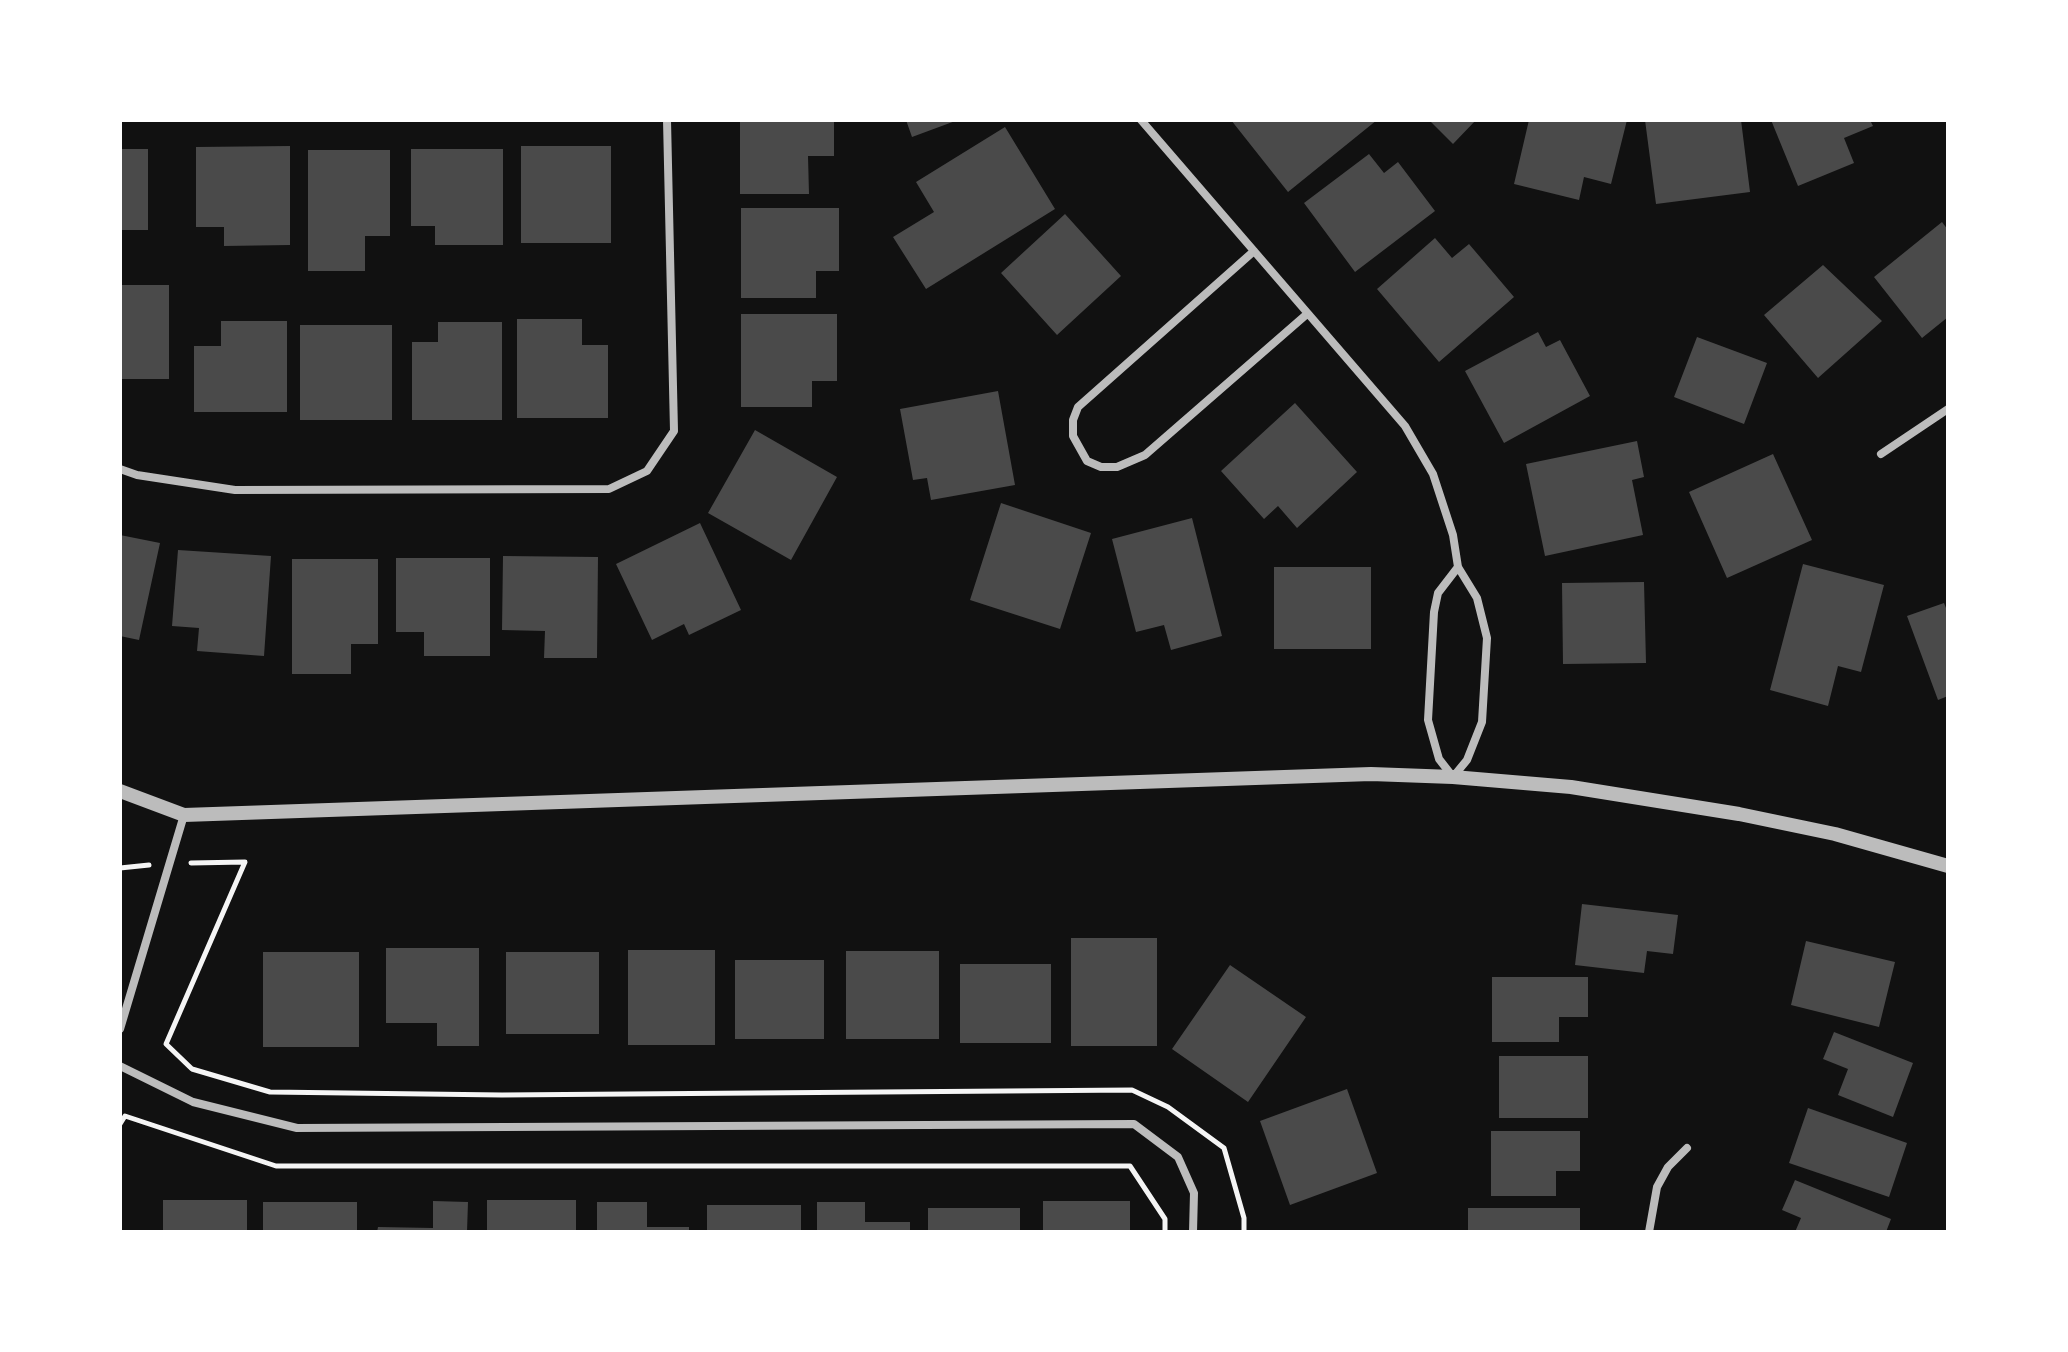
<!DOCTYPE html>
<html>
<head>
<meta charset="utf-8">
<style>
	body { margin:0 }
	#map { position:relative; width:2068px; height:1352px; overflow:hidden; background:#111; font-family:Georgia,serif }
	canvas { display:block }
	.frame { position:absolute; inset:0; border:122px solid #fff; pointer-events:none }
</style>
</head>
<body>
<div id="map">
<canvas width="2068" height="1352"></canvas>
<div class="frame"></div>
</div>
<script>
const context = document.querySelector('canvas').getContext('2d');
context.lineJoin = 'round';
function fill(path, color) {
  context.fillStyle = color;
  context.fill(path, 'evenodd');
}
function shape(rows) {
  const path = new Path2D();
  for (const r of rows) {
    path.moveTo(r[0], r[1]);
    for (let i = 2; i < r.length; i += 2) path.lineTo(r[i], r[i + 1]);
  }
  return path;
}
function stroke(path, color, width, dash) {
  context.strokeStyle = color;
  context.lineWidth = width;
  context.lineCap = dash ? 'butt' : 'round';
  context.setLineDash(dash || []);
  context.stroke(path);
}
const building = shape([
	[740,120,834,120,834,156,808,156,809,194,740,194],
	[906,120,958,120,912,137],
	[1231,120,1377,120,1288,192],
	[1429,120,1476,120,1453,144],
	[1529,120,1627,120,1611,184,1584,177,1579,200,1514,184],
	[1645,120,1741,120,1750,192,1656,204],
	[1771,120,1870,120,1873,126,1844,138,1854,163,1798,186],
	[1005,127,1055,209,926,289,893,237,934,212,916,182],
	[290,146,290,245,224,246,224,227,196,227,196,147],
	[521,146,611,146,611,243,521,243],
	[120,149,148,149,148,230,120,230],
	[411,149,503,149,503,245,435,245,435,226,411,226],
	[308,150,390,150,390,236,365,236,365,271,308,271],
	[1369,154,1384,173,1398,162,1435,211,1355,272,1304,203],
	[741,208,839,208,839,271,816,271,816,298,741,298],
	[1065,214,1121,276,1057,335,1001,273],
	[1942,222,1948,230,1948,317,1922,338,1874,277],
	[1435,238,1452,258,1469,244,1514,297,1439,362,1377,289],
	[1823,265,1882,321,1818,378,1764,315],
	[120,285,169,285,169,379,120,379],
	[741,314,837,314,837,381,812,381,812,407,741,407],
	[517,319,582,319,582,345,608,345,608,418,517,418],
	[221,321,287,321,287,412,194,412,194,346,221,346],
	[438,322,502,322,502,420,412,420,412,342,438,342],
	[300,325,392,325,392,420,300,420],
	[1538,332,1546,347,1560,340,1590,396,1504,443,1465,371],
	[1697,337,1767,363,1744,424,1674,397],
	[998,391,1015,485,931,500,927,478,913,480,900,409],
	[1295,403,1357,472,1297,528,1278,506,1264,519,1221,471],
	[755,430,837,477,791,560,708,513],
	[1637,441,1644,477,1632,480,1643,535,1545,556,1526,464],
	[1773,454,1812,540,1727,578,1689,492],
	[1001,503,1091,533,1060,629,970,600],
	[1192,518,1222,636,1171,650,1164,625,1136,632,1112,539],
	[700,523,741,610,689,635,684,624,652,640,616,564],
	[120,535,160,543,139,640,120,636],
	[178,550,271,556,264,656,197,651,199,628,172,626],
	[503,556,598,557,597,658,544,658,545,631,502,630],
	[396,558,490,558,490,656,424,656,424,632,396,632],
	[292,559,378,559,378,644,351,644,351,674,292,674],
	[1803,564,1884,585,1861,672,1838,666,1828,706,1770,690],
	[1274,567,1371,567,1371,649,1274,649],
	[1644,582,1646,663,1563,664,1562,583],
	[1944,603,1948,613,1948,696,1938,700,1907,616],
	[1582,904,1678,915,1673,954,1647,951,1644,973,1575,965],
	[1071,938,1157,938,1157,1046,1071,1046],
	[1806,941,1895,962,1879,1027,1791,1005],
	[386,948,479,948,479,1046,437,1046,437,1023,386,1023],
	[628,950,715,950,715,1045,628,1045],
	[846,951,939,951,939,1039,846,1039],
	[263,952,359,952,359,1047,263,1047],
	[506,952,599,952,599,1034,506,1034],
	[735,960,824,960,824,1039,735,1039],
	[960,964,1051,964,1051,1043,960,1043],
	[1230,965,1306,1017,1248,1102,1172,1049],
	[1492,977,1588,977,1588,1017,1559,1017,1559,1042,1492,1042],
	[1834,1032,1913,1063,1893,1117,1838,1095,1848,1069,1823,1059],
	[1499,1056,1588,1056,1588,1118,1499,1118],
	[1347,1089,1377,1173,1290,1205,1260,1121],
	[1808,1108,1907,1143,1889,1197,1789,1163],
	[1491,1131,1580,1131,1580,1171,1556,1171,1556,1196,1491,1196],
	[1795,1180,1891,1219,1886,1232,1795,1232,1801,1218,1782,1210],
	[163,1200,247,1200,247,1232,163,1232],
	[487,1200,576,1200,576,1232,487,1232],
	[433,1201,468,1202,467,1232,377,1232,378,1227,433,1228],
	[1043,1201,1130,1201,1130,1232,1043,1232],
	[263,1202,357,1202,357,1232,263,1232],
	[597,1202,647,1202,647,1227,689,1227,689,1232,597,1232],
	[817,1202,865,1202,865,1222,910,1222,910,1232,817,1232],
	[707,1205,801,1205,801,1232,707,1232],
	[928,1208,1020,1208,1020,1232,928,1232],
	[1468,1208,1580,1208,1580,1232,1468,1232]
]);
const path = shape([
	[191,863,245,862,166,1044,192,1069,270,1092,502,1095,1132,1090,1168,1107,1224,1148,1244,1218,1244,1232],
	[120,868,149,865],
	[120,1124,125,1116,276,1166,1130,1166,1165,1219,1165,1232]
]);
const minor = shape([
	[1141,120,1405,426,1433,474,1453,535,1458,567,1477,598,1487,638,1482,722,1467,760,1453,777,1439,759,1428,720,1434,612,1438,593,1458,567],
	[1254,251,1078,407,1073,420,1073,436,1087,461,1101,467,1117,467,1145,455,1307,314],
	[1881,454,1948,409],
	[120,469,137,475,235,490,609,489,647,471,674,431,667,120],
	[120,1029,184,815],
	[120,1066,193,1102,297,1128,1134,1124,1178,1157,1194,1193,1193,1232],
	[1649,1232,1657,1187,1668,1167,1687,1148]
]);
const tertiary = shape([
	[120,791,184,815,1371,774,1453,777,1571,787,1739,814,1835,834,1948,866]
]);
fill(building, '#4a4a4a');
stroke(path, '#f5f5f5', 5);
stroke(minor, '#bcbcbc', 8);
stroke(tertiary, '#bcbcbc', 14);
</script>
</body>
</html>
